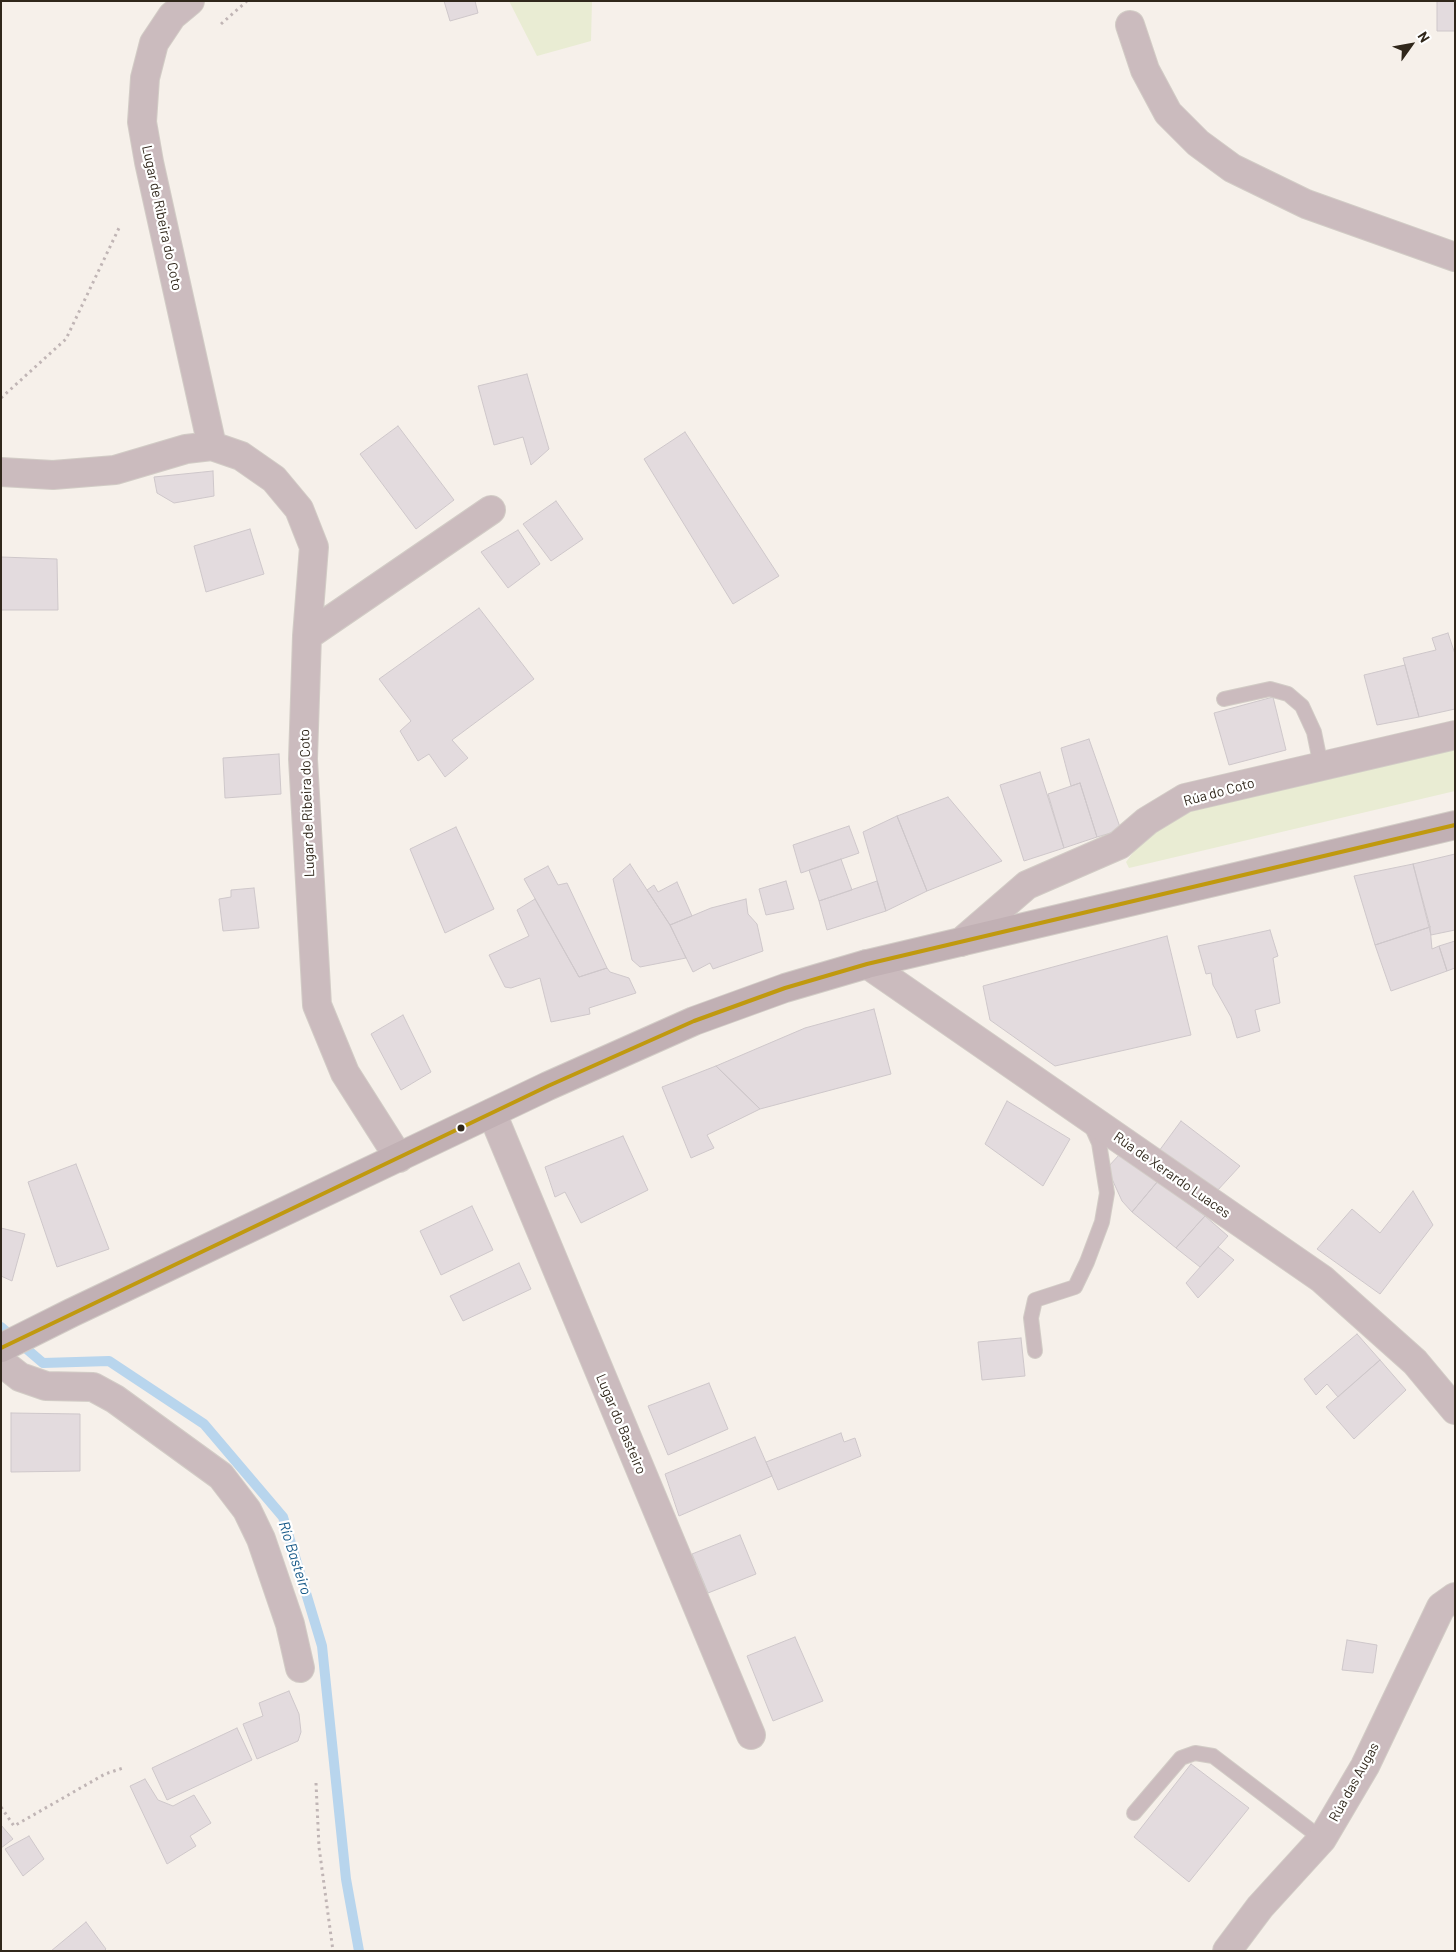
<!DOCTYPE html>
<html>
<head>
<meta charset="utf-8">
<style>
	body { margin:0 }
	#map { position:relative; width:1456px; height:1952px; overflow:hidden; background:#f6f0ea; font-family:Barlow,sans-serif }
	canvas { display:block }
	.frame { position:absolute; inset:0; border:2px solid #30271b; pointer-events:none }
	.north { position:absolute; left:1386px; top:20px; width:50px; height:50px; -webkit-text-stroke:4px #fff; paint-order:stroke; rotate:58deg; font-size:14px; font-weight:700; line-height:20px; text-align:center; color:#30271b }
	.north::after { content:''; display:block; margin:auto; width:18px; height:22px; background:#30271b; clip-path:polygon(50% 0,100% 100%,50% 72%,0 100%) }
</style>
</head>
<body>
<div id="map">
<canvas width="1456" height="1952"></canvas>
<div class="frame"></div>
<div class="north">N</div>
</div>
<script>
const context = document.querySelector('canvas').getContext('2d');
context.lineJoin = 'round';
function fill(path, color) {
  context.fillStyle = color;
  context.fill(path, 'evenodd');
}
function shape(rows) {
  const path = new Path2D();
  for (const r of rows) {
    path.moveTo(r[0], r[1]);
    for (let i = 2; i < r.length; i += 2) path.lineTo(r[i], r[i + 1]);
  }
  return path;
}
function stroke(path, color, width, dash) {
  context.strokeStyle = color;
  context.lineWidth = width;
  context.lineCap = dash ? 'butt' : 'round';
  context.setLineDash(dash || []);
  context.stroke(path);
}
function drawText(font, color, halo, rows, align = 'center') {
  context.font = font + ' Barlow,sans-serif';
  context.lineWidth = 4.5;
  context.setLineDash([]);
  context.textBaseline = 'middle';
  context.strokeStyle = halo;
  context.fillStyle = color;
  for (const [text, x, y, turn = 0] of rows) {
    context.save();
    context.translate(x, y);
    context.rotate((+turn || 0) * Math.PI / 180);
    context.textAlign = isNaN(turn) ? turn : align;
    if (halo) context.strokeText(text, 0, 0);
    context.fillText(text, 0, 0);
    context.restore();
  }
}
const green = shape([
	[509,1,592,1,591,41,537,56],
	[1455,745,1455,791,1129,868,1126,862,1143,839,1185,812]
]);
const stream = shape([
	[1,1327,43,1363,109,1361,204,1424,283,1517,322,1646,346,1879,359,1951]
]);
const building = shape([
	[444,1,475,1,478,13,450,21,444,1],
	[1437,1,1455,1,1455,31,1437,31,1437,1],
	[527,374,549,449,531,465,523,437,494,445,478,386,527,374],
	[398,426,454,500,416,529,360,454,398,426],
	[685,432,779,576,733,604,644,459,685,432],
	[213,471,214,496,174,503,157,493,154,477,213,471],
	[556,501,583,539,551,561,523,524,556,501],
	[250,529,264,574,206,592,194,546,250,529],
	[518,530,540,564,508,588,481,552,518,530],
	[1,557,57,559,58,610,1,610,1,557],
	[479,608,534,679,452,740,468,758,445,777,429,754,418,761,400,731,411,721,379,679,479,608],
	[1448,633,1455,654,1455,709,1419,717,1403,658,1436,650,1432,638,1448,633],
	[1405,665,1419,717,1377,725,1364,675,1405,665],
	[1273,697,1286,750,1229,765,1214,713,1273,697],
	[1089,739,1121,830,1097,837,1080,783,1071,786,1061,748,1089,739],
	[279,754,281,794,225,798,223,758,279,754],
	[1040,772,1064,848,1024,861,1000,785,1040,772],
	[1080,783,1097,837,1064,848,1048,794,1080,783],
	[948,797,1002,861,927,891,897,816,948,797],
	[897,816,927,891,886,911,863,832,897,816],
	[849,826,859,853,801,873,793,845,849,826],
	[456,827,494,909,445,933,410,849,456,827],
	[1455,854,1455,930,1431,935,1413,864,1455,854],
	[841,859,852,890,819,901,809,870,841,859],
	[630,864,670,925,686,958,640,967,632,960,613,879,630,864],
	[1413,864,1430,927,1375,945,1354,876,1413,864],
	[548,866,558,885,567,883,607,968,579,977,524,879,548,866],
	[786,881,794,909,766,915,759,889,786,881],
	[877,881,886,911,827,930,819,901,877,881],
	[677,882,692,916,670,925,647,890,654,885,658,892,677,882],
	[254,888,259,928,223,931,219,899,231,897,231,890,254,888],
	[535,899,579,977,607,968,610,972,629,978,636,993,589,1008,590,1014,551,1022,540,978,511,988,505,987,489,955,529,936,517,910,535,899],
	[746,899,748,914,757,924,763,951,713,969,710,963,693,972,670,925,711,908,746,899],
	[1430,927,1432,949,1439,946,1447,971,1391,991,1375,945,1430,927],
	[1270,930,1278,956,1273,958,1280,1003,1255,1010,1260,1031,1237,1038,1231,1017,1213,985,1211,973,1206,974,1198,946,1270,930],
	[1167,936,1191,1035,1055,1066,990,1020,983,986,1167,936],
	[1455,941,1455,968,1447,971,1439,946,1455,941],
	[874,1009,891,1074,760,1109,716,1066,805,1028,874,1009],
	[403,1015,431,1072,401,1090,371,1034,403,1015],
	[716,1066,760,1109,707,1135,714,1148,691,1158,662,1087,716,1066],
	[1007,1101,1070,1139,1043,1186,985,1144,1007,1101],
	[1181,1121,1240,1166,1216,1192,1159,1151,1181,1121],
	[623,1136,648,1190,581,1223,565,1192,555,1197,545,1167,623,1136],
	[1120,1154,1158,1181,1132,1212,1122,1201,1107,1168,1120,1154],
	[76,1164,109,1249,57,1267,28,1182,76,1164],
	[1158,1181,1205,1216,1176,1248,1132,1212,1158,1181],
	[1413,1191,1433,1225,1380,1294,1317,1249,1352,1209,1380,1233,1413,1191],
	[472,1206,493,1250,441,1275,420,1231,472,1206],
	[1205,1216,1228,1236,1200,1267,1176,1248,1205,1216],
	[1,1228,25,1234,12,1281,1,1276,1,1228],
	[1218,1247,1234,1260,1198,1298,1186,1283,1218,1247],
	[519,1263,531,1289,463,1321,450,1296,519,1263],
	[1357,1334,1380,1360,1338,1397,1327,1384,1316,1395,1304,1379,1357,1334],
	[1021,1338,1025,1376,982,1380,978,1342,1021,1338],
	[1380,1360,1406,1390,1354,1439,1326,1407,1380,1360],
	[709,1383,728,1429,668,1455,648,1406,709,1383],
	[11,1413,80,1414,80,1471,11,1472,11,1413],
	[841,1433,844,1442,855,1438,861,1456,778,1490,766,1462,841,1433],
	[755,1437,772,1476,679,1516,665,1474,755,1437],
	[740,1535,756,1574,708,1593,692,1554,740,1535],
	[795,1637,823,1701,773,1721,747,1656,795,1637],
	[1347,1640,1377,1645,1373,1673,1342,1670,1347,1640],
	[289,1691,299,1714,301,1732,298,1741,257,1759,243,1724,263,1716,259,1703,289,1691],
	[237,1728,252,1760,167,1800,152,1768,237,1728],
	[1191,1764,1249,1808,1189,1882,1134,1837,1191,1764],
	[145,1779,158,1800,173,1806,194,1795,211,1823,190,1836,196,1846,167,1864,130,1786,145,1779],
	[1,1825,13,1839,1,1848,1,1825],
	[29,1836,44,1859,23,1876,5,1849,29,1836],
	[86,1922,106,1949,104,1951,51,1951,86,1922]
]);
const path = shape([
	[221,24,247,1],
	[1,398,66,339,119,228],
	[316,1783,319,1847,333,1951],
	[1,1807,14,1826,105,1774,123,1768]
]);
const service = shape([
	[1224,699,1270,689,1288,694,1302,706,1314,732,1321,766],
	[1035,1351,1031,1318,1035,1300,1075,1287,1087,1262,1102,1222,1107,1193,1099,1143,1091,1125],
	[1134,1813,1181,1758,1195,1753,1213,1756,1322,1839]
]);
const minor = shape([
	[190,1,172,16,154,43,145,78,142,122,149,162,212,446,241,456,274,479,299,509,314,547,307,636,303,759,317,1005,345,1073,399,1158],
	[1130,25,1145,70,1168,113,1198,143,1232,168,1306,204,1455,257],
	[1,472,53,475,115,470,186,449,212,446],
	[307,636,491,510],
	[961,942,1027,885,1119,845,1147,821,1185,798,1455,735],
	[492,1113,751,1735],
	[1,1362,20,1377,46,1386,93,1387,115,1399,221,1476,247,1510,261,1539,290,1624,300,1668],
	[1227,1951,1260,1907,1322,1839,1365,1766,1441,1607,1455,1597]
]);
const tertiary = shape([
	[867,964,1322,1279,1415,1362,1455,1410]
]);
const secondary = shape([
	[1,1348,71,1313,548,1086,694,1021,785,988,867,964,1455,825]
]);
const bus1 = shape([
	[1,1348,548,1086,694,1021,785,988,867,964,1455,825]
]);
const markers = [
	[461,1128,4.5,"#30271b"]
];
const streetNames = [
	["Lugar de Ribeira do Coto",162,218,78],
	["Rúa do Coto",1219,792,-15],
	["Lugar de Ribeira do Coto",307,803,-92],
	["Rúa de Xerardo Luaces",1172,1175,35],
	["Lugar do Basteiro",621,1424,67],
	["Rúa das Augas",1354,1782,-61]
];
const waterNames = [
	["Río Basteiro",295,1558,72]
];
fill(green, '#e9ecd3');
stroke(stream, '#b8d5ed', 10);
fill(building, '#e3dbde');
stroke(building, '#cec7ca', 1);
stroke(service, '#d2ccc6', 16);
stroke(minor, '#d2ccc6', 30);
stroke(tertiary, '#d2ccc6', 30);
stroke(secondary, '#d2ccc6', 30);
stroke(path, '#c0b5b5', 3, [2.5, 4]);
stroke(service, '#cbbbbe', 14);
stroke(minor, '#cbbbbe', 28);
stroke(tertiary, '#cbbbbe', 28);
stroke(secondary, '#c1b0b4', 28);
stroke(bus1, '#c0990f', 4);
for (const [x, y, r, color] of markers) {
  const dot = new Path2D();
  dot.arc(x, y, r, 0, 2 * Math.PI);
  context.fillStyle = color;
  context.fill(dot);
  stroke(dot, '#fff', 2);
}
drawText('14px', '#30271b', '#fff', streetNames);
drawText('italic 15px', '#165988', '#fff', waterNames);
</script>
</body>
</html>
